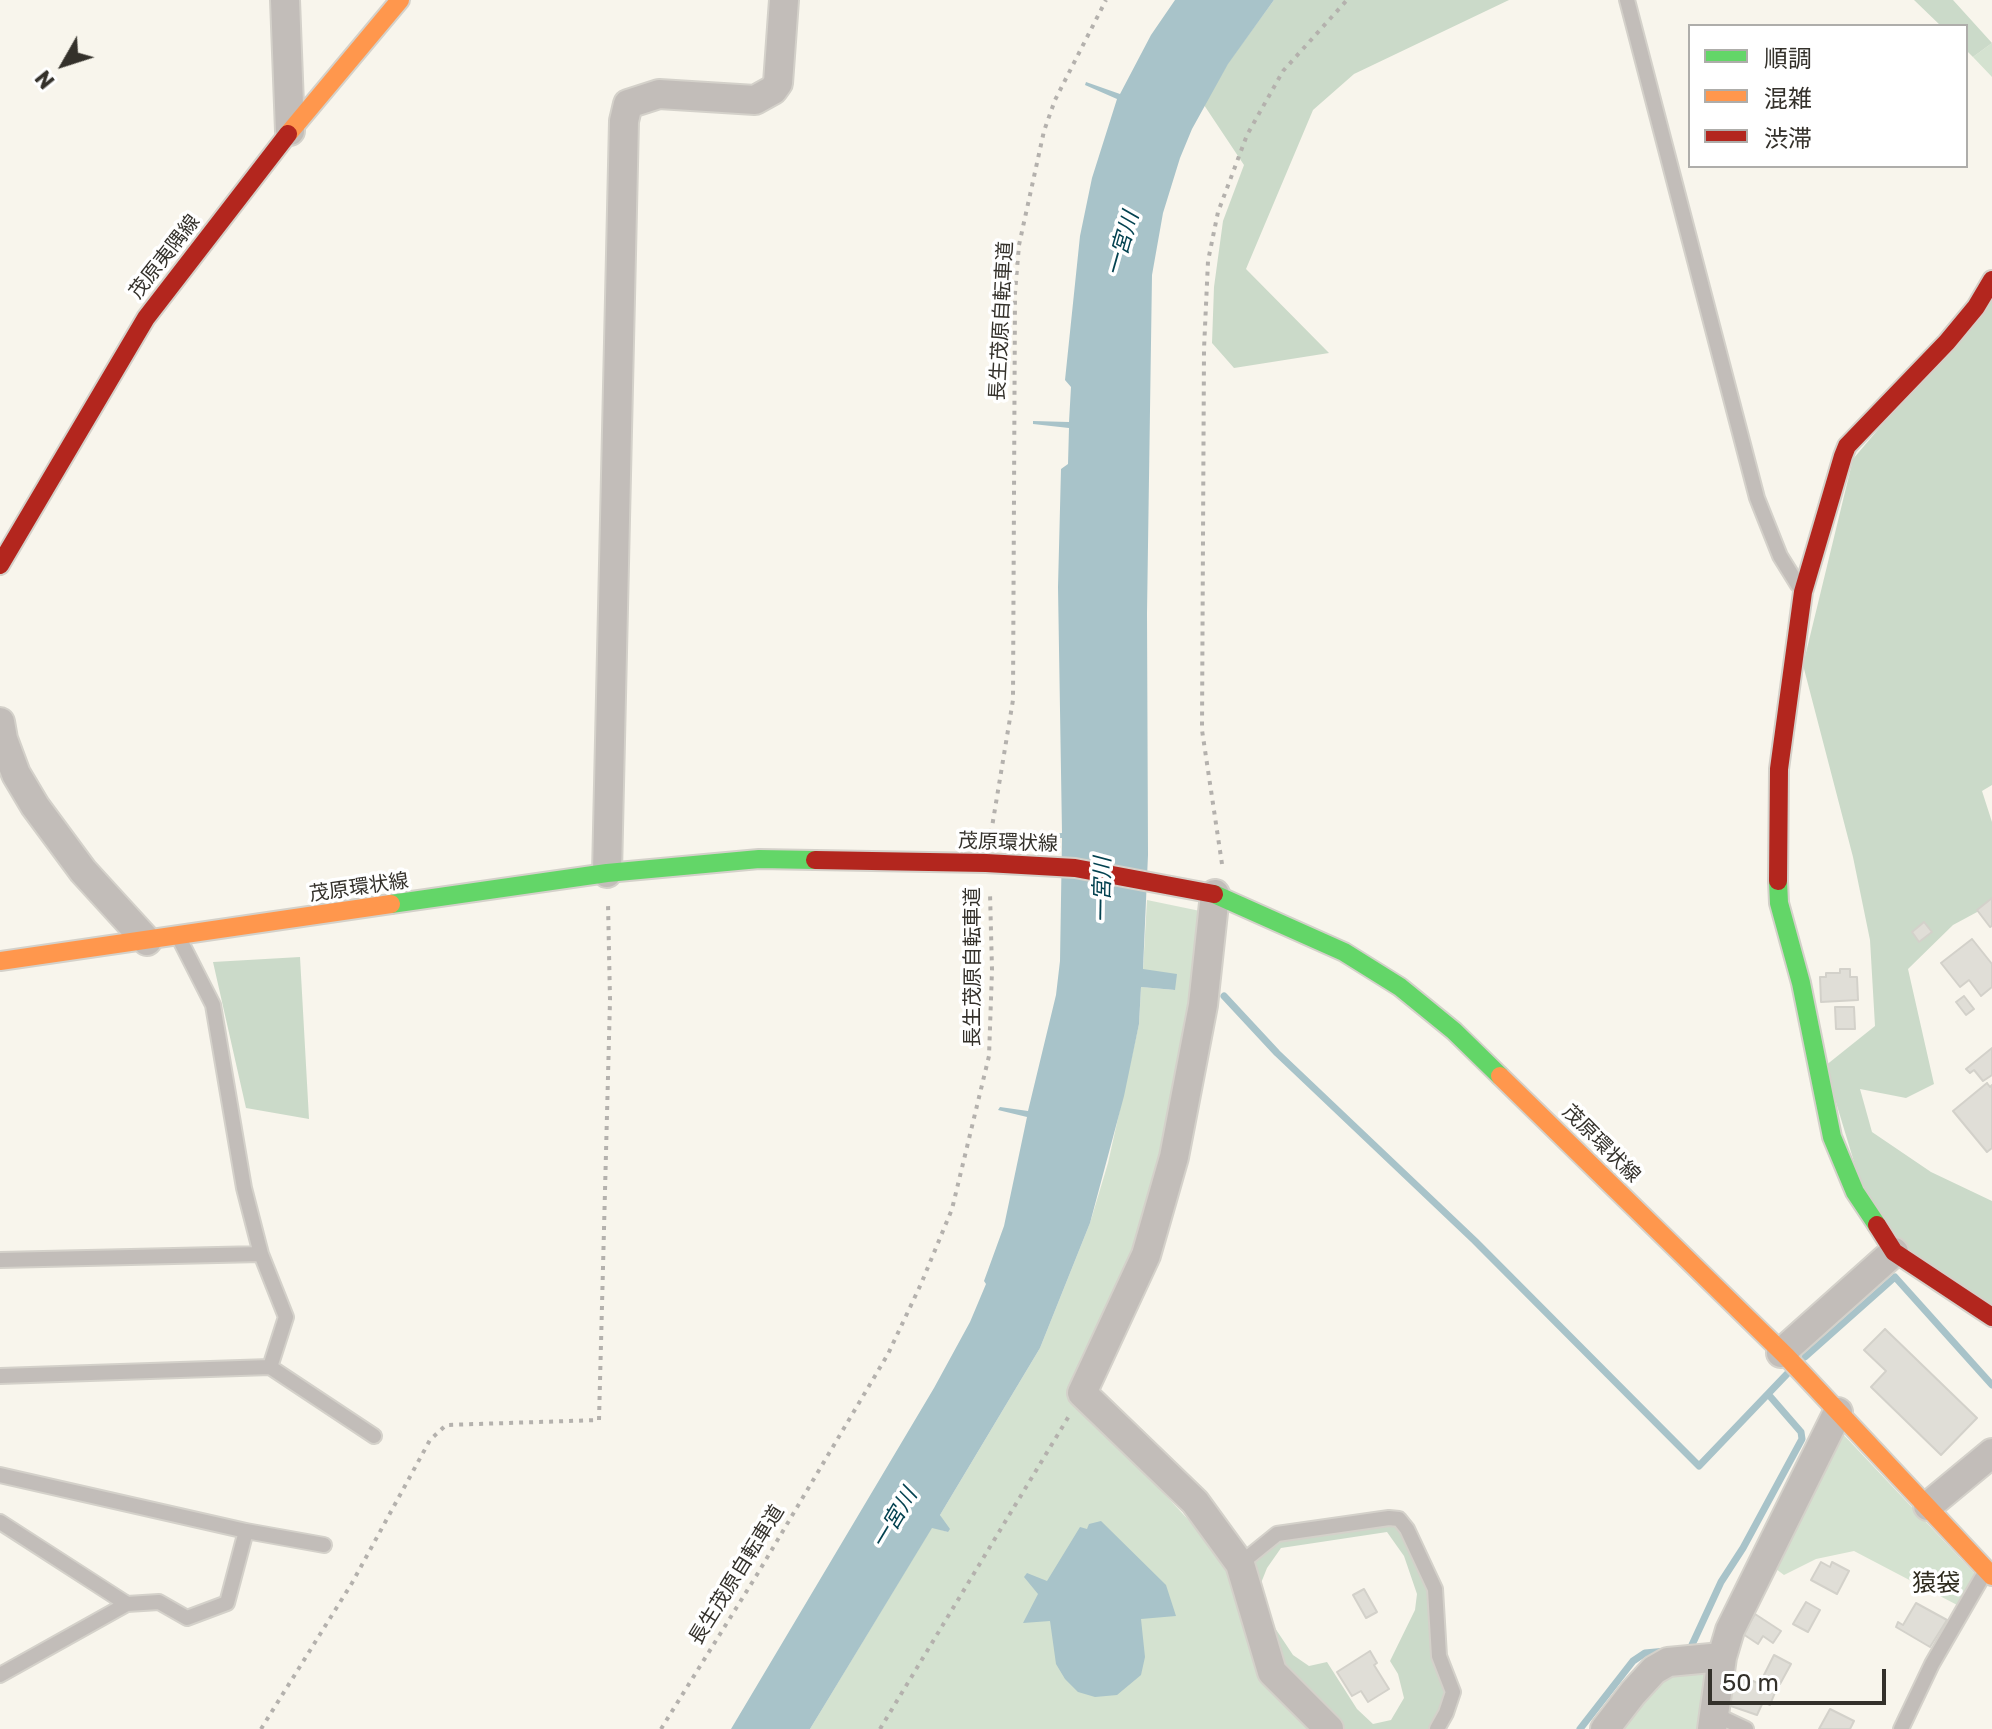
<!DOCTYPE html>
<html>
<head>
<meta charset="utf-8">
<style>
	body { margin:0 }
	#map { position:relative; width:1992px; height:1729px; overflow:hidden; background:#f8f5ec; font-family:Rubik,"Noto Sans JP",sans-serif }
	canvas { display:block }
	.legend { position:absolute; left:1688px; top:24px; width:280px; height:144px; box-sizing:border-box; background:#fff; border:2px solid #aeadaa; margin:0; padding:10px 14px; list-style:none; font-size:24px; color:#34312b }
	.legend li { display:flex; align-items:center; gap:16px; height:40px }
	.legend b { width:40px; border:2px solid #aeadaa }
	.north { position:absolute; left:24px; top:24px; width:80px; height:80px; -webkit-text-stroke:6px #fff; paint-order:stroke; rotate:231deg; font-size:22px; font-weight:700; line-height:32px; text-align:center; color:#34312b }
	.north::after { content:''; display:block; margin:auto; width:28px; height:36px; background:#34312b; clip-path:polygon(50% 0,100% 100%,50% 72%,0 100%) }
	.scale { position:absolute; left:1708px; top:1669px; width:178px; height:36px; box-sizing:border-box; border:4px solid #34312b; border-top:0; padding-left:10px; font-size:24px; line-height:28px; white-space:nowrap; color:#34312b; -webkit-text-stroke:6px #fff; paint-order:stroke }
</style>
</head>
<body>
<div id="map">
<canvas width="1992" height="1729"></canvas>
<ul class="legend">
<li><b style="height:10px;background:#63d668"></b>順調</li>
<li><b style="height:10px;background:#ff974d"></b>混雑</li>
<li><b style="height:10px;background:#b3261e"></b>渋滞</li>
</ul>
<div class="north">N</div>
<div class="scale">50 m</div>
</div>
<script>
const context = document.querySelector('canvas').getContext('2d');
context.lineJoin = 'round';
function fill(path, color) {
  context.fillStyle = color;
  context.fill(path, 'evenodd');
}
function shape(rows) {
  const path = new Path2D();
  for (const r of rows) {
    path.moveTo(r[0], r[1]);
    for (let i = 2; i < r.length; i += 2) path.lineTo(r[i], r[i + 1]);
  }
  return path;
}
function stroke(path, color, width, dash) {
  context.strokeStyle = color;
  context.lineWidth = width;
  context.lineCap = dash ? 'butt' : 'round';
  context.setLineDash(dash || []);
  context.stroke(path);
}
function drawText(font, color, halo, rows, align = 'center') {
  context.font = font + ' Rubik,"Noto Sans JP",sans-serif';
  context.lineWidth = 7;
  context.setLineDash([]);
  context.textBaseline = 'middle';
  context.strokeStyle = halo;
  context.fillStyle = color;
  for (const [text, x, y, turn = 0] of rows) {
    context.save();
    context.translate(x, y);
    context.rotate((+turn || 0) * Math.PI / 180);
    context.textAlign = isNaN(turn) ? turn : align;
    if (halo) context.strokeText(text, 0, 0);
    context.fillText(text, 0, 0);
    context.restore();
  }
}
const green = shape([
	[1992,43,1992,77,1973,57],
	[1147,900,1205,912,1174,1110,1135,1241,1102,1338,1083,1407,1226,1560,1317,1729,810,1729,932,1527,948,1532,940,1515,1040,1348,1090,1223,1108,1163,1139,1024,1141,987,1175,990,1143,970],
	[1840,1431,1976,1575,1959,1606,1854,1551,1816,1559,1784,1575,1772,1566],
	[1710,1665,1704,1729,1614,1729,1669,1669]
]);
const forest = shape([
	[1274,0,1509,0,1354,74,1313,110,1246,269,1329,353,1234,368,1212,343,1214,287,1223,221,1244,165,1204,105,1228,63],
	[1914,0,1953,0,1992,43,1973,57,1966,50,1966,26,1941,26],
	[1992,295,1992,785,1982,791,1992,822,1992,904,1953,925,1908,969,1934,1084,1906,1098,1860,1089,1872,1132,1931,1172,1992,1201,1992,1310,1899,1248,1861,1185,1825,1066,1875,1026,1870,940,1853,857,1803,665,1853,459],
	[300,957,309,1119,246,1108,213,962],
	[1392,1522,1399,1527,1430,1588,1447,1691,1440,1718,1430,1729,1343,1729,1280,1662,1251,1566,1263,1551,1280,1538],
	[1387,1532,1404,1556,1417,1594,1415,1610,1390,1661,1398,1674,1404,1698,1391,1720,1373,1724,1357,1709,1327,1662,1309,1666,1293,1655,1275,1628,1261,1583,1267,1568,1281,1548]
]);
const water = shape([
	[1175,0,1274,0,1228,64,1192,129,1180,158,1163,213,1152,275,1147,613,1148,855,1143,969,1177,974,1175,990,1141,987,1139,1024,1124,1096,1090,1223,1040,1348,940,1515,950,1529,948,1532,932,1528,810,1729,731,1729,934,1388,970,1322,986,1284,984,1281,1004,1226,1027,1117,998,1110,1000,1107,1028,1111,1056,995,1060,961,1062,838,1030,838,1030,835,1062,833,1058,587,1061,469,1068,464,1069,428,1033,424,1033,421,1069,422,1071,387,1065,380,1080,236,1092,178,1117,99,1085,85,1086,82,1120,94,1151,35],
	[1101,1521,1166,1585,1176,1616,1141,1619,1145,1657,1141,1675,1117,1695,1095,1697,1078,1692,1065,1679,1056,1664,1050,1621,1023,1623,1038,1594,1024,1577,1027,1573,1047,1581,1080,1527,1087,1529,1089,1524]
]);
const stream = shape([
	[1224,996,1277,1053,1475,1241,1699,1466,1787,1374],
	[1805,1357,1895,1277,1992,1385],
	[1686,1649,1691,1647,1721,1582,1743,1548,1802,1439,1801,1432,1768,1394],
	[1580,1729,1633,1661,1645,1653,1666,1651]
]);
const building = shape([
	[1992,898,1992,926,1990,927,1977,910,1992,898],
	[1924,922,1932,932,1919,942,1912,932,1924,922],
	[1972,939,1992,964,1992,987,1981,996,1969,980,1960,987,1941,963,1972,939],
	[1840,969,1850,969,1850,977,1857,977,1858,1000,1821,1002,1820,977,1826,977,1826,973,1840,973,1840,969],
	[1964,996,1974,1009,1966,1015,1956,1002,1964,996],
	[1835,1007,1854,1007,1855,1029,1836,1029,1835,1007],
	[1992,1048,1992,1075,1983,1081,1974,1070,1970,1073,1966,1069,1992,1048],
	[1987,1083,1990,1087,1992,1085,1992,1148,1987,1152,1953,1111,1987,1083],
	[1885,1329,1977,1418,1941,1455,1871,1387,1886,1371,1864,1350,1885,1329],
	[1821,1562,1830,1567,1832,1562,1849,1571,1837,1594,1811,1580,1821,1562],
	[1364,1589,1377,1612,1366,1618,1353,1595,1364,1589],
	[1806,1602,1820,1610,1808,1632,1793,1624,1806,1602],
	[1916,1603,1947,1620,1930,1647,1896,1627,1898,1622,1903,1625,1916,1603],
	[1755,1614,1781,1631,1773,1643,1763,1636,1758,1644,1743,1634,1755,1614],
	[1370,1651,1377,1663,1374,1665,1389,1689,1368,1702,1361,1691,1352,1696,1337,1672,1370,1651],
	[1774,1655,1791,1664,1780,1684,1764,1675,1774,1655],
	[1737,1677,1744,1677,1769,1688,1772,1682,1778,1685,1770,1705,1763,1702,1757,1715,1725,1704,1737,1677],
	[1830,1709,1854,1721,1850,1729,1819,1729,1830,1709]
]);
const path = shape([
	[991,833,1013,700,1015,293,1019,245,1044,131,1055,100,1106,0],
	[1222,864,1202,730,1204,349,1208,261,1218,212,1247,135,1283,71,1347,0],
	[261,1729,352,1583,430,1440,446,1425,599,1420,610,1000,608,903],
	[661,1729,758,1573,888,1354,921,1284,952,1209,989,1056,992,970,990,893],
	[880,1729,1069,1416]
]);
const lane = shape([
	[1627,0,1757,498,1780,556,1798,585],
	[180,940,213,1005,244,1188,261,1254,286,1317,270,1367],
	[0,1260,261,1254],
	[0,1376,270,1367,374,1436],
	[0,1475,246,1531,324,1545],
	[0,1522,127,1604],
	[1240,1564,1277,1534,1389,1518,1399,1519,1407,1529,1435,1589,1439,1656,1453,1692,1446,1713,1437,1729],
	[0,1675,127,1604,159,1602,187,1618,227,1603,246,1531],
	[1714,1714,1746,1729],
	[1901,1729,1932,1664,1984,1574]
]);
const street = shape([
	[285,0,290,131],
	[0,722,3,739,16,774,35,806,83,871,147,941],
	[607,873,624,121,628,104,659,94,755,100,773,90,778,83,784,0],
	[1215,894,1203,1005,1174,1157,1146,1255,1082,1393,1195,1502,1240,1564,1272,1672,1329,1729],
	[1781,1353,1894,1252],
	[1928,1506,1992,1453],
	[1605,1729,1633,1693,1654,1670,1668,1662,1722,1657],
	[1712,1729,1722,1657,1730,1630,1838,1412]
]);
const fast = shape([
	[1778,881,1779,903,1801,983,1832,1137,1855,1192,1877,1225],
	[1214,894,1344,952,1400,987,1454,1031,1500,1076],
	[391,904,607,873,759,859,815,860]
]);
const slow = shape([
	[288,134,400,0],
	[0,961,391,904],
	[1500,1076,1786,1356,1992,1576]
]);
const jam = shape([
	[0,565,146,318,288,134],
	[815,860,986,863,1075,868,1214,894],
	[1778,881,1779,769,1803,592,1843,456,1847,446,1947,342,1976,307,1992,280],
	[1877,1225,1894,1252,1992,1317]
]);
const streetNames = [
	["茂原夷隅線",165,257,-52],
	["長生茂原自転車道",1002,321,-87],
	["茂原環状線",1008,843,2],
	["茂原環状線",359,888,-8],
	["長生茂原自転車道",973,967,-90],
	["茂原環状線",1601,1144,45],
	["長生茂原自転車道",737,1575,-58]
];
const waterNames = [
	["一宮川",1123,244,-74],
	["一宮川",1103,890,-89],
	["一宮川",895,1519,-59]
];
const quarterNames = [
	["猿袋",1936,1584]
];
fill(green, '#d4e2d0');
fill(forest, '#cbdac9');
fill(water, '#a8c3c9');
stroke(stream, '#a8c3c9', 7);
fill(building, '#e0ded7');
stroke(building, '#d3d1ca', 2);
stroke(lane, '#d4d1ca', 18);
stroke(street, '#d4d1ca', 32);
stroke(fast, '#d4d1ca', 22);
stroke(slow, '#d4d1ca', 22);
stroke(jam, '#d4d1ca', 22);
stroke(path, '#b4b1ad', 4, [4, 6]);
stroke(lane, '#c2bdb9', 14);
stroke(street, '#c2bdb9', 28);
stroke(fast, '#63d668', 18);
stroke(slow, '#ff974d', 18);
stroke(jam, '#b3261e', 18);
drawText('20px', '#34312b', '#fff', streetNames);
drawText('italic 22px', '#034250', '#fff', waterNames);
drawText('24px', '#2f2b1f', '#fff', quarterNames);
</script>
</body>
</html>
